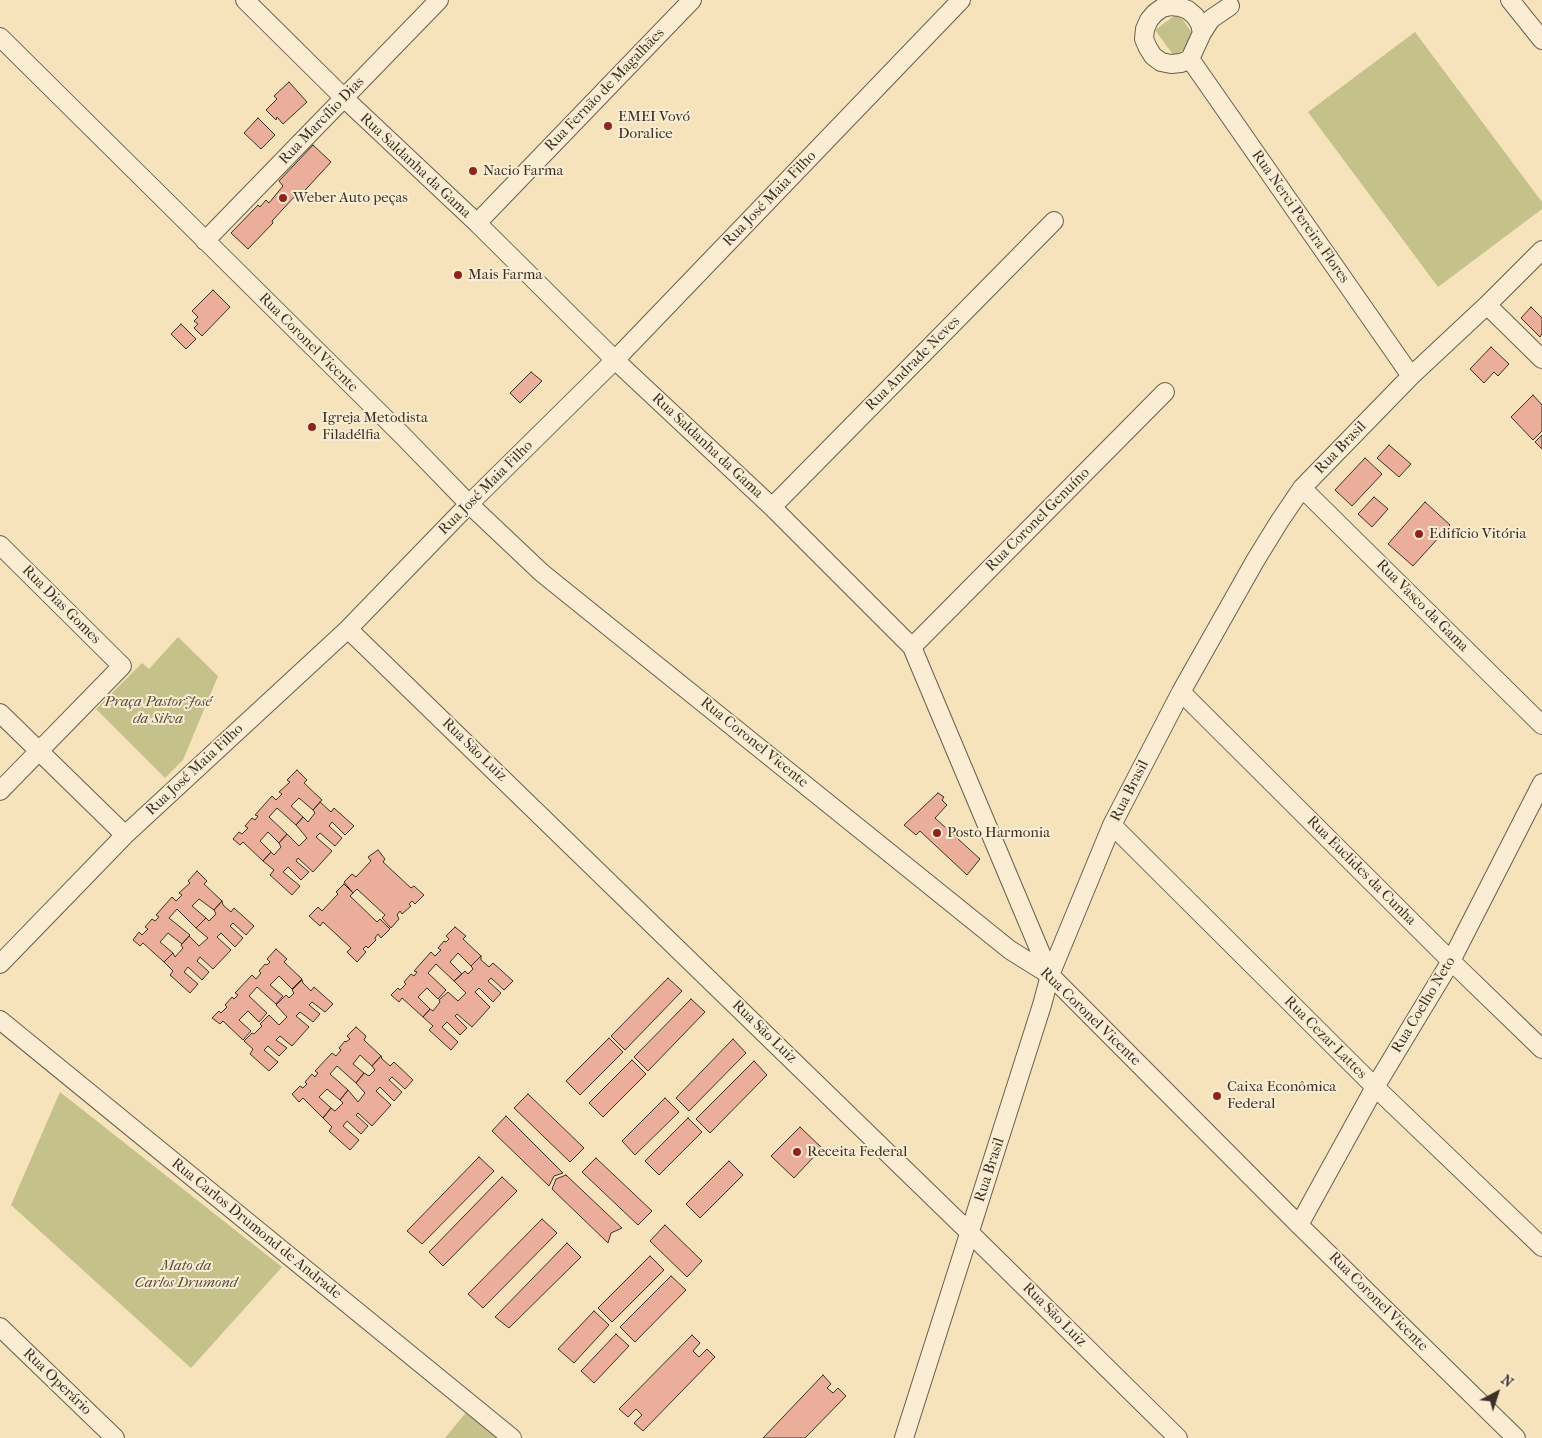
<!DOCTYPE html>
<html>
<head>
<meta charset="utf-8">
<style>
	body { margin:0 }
	#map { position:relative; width:1542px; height:1438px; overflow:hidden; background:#f7e3bb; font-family:"IM FELL French Canon",serif }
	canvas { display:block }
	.north { position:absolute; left:1472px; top:1368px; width:50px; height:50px; -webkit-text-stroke:4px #faedd3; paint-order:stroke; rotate:40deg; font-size:14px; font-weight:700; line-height:20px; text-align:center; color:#3c3027 }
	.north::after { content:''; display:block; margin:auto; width:18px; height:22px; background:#3c3027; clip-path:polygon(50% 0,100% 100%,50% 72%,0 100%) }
</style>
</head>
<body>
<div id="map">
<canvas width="1542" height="1438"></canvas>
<div class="north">N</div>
</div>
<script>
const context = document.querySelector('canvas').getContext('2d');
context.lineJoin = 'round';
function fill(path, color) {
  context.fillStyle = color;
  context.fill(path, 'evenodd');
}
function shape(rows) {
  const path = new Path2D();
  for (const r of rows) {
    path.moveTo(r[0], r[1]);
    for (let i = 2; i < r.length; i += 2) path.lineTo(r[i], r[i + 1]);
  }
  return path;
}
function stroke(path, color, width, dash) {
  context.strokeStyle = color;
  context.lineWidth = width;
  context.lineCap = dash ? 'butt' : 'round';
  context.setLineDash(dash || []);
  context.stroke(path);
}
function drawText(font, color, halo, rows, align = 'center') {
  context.font = font + ' "IM FELL French Canon",serif';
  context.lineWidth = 4;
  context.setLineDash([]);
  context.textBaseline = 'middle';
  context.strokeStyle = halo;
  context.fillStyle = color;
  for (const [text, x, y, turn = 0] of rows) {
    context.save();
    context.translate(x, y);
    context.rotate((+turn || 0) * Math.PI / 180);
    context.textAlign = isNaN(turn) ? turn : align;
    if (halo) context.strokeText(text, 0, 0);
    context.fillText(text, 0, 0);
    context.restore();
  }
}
const green = shape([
	[1178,13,1197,40,1174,56,1155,30],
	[1415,32,1542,202,1542,209,1438,287,1308,112],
	[178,637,218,676,183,760,165,778,96,709,142,663,149,669],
	[60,1092,282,1267,191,1368,11,1205],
	[468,1410,502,1438,445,1438]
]);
const building = shape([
	[289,82,307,102,283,124,277,117,276,120,266,110,277,99,274,96,289,82],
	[258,118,275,135,261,149,244,133,258,118],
	[313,145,331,162,297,199,295,196,272,221,273,223,248,249,231,233,258,205,260,207,266,200,269,203,283,186,279,181,313,145],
	[213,290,230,307,202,336,194,328,198,324,194,321,198,317,192,311,213,290],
	[1531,307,1542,318,1542,334,1540,337,1521,318,1531,307],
	[181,324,196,339,186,349,171,334,181,324],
	[1491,347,1509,364,1498,376,1494,372,1484,383,1470,369,1491,347],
	[531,372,542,381,520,403,510,393,531,372],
	[1533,395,1542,405,1542,431,1533,440,1511,417,1533,395],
	[1542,435,1542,449,1535,442,1542,435],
	[1389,445,1411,464,1399,477,1377,458,1389,445],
	[1365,458,1382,474,1352,506,1335,490,1365,458],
	[1374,497,1388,509,1372,527,1358,514,1374,497],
	[1425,502,1450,525,1413,566,1388,544,1425,502],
	[297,770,307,780,304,783,322,800,313,810,299,798,291,806,303,817,296,825,277,808,269,817,287,834,279,843,268,832,260,841,271,852,263,861,243,842,240,845,233,839,239,832,242,834,248,828,245,826,252,818,255,820,258,816,255,815,272,796,276,800,282,794,279,792,290,782,287,780,297,770],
	[938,793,944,797,942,800,947,805,935,818,980,859,967,875,920,831,916,835,904,825,938,793],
	[320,802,331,812,334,808,354,826,345,835,332,822,329,826,342,838,335,846,320,833,316,837,332,851,313,872,298,858,296,861,309,872,301,880,288,867,283,872,300,886,292,895,270,875,274,870,263,861,271,852,274,855,281,847,279,843,287,834,299,846,307,838,296,825,303,817,308,822,315,813,313,810,320,802],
	[378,850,385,859,383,862,411,888,414,886,424,895,415,904,412,901,409,904,411,906,402,914,400,911,397,915,399,919,391,928,382,918,385,915,357,889,353,893,344,882,352,874,356,877,371,861,368,857,378,850],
	[197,871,207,881,204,884,222,901,214,910,199,899,192,906,206,918,196,928,177,909,169,918,190,935,182,944,168,933,160,942,173,953,164,962,143,943,140,946,133,940,139,932,142,935,148,929,145,927,152,919,155,921,159,917,156,915,172,897,176,901,182,895,179,893,190,883,188,881,197,871],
	[344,884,353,893,350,896,377,922,380,919,390,929,381,938,378,934,375,938,376,940,368,948,366,946,363,949,366,952,357,962,347,952,351,948,323,922,320,926,309,916,318,907,322,911,338,894,336,892,344,884],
	[222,901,223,905,231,912,234,908,254,926,246,935,233,923,230,926,243,938,235,947,221,933,217,937,231,950,213,969,200,957,197,961,209,972,202,980,188,967,184,972,198,984,190,993,170,975,173,971,164,962,173,953,175,957,183,948,181,945,189,936,199,946,208,938,196,928,206,918,209,921,216,914,214,910,222,901],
	[455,927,466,936,463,939,481,956,471,966,458,953,450,962,462,974,454,981,436,964,428,973,446,990,438,999,427,988,418,997,430,1009,423,1017,402,998,399,1002,391,995,398,988,400,990,406,984,404,982,411,974,414,976,417,972,414,971,431,952,435,956,441,950,438,948,444,941,446,942,449,939,446,936,455,927],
	[276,949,287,959,284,962,302,979,292,989,279,976,270,985,283,996,276,1004,257,987,249,996,267,1013,259,1022,248,1011,239,1020,251,1031,243,1040,223,1021,220,1024,212,1018,219,1011,221,1013,227,1007,225,1005,232,997,234,999,238,995,235,993,252,975,256,979,261,973,259,971,265,964,267,965,270,962,267,959,276,949],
	[481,956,481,960,489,967,493,963,513,981,504,990,491,978,488,981,501,993,493,1002,479,988,475,992,490,1007,472,1027,457,1014,455,1016,467,1028,460,1035,447,1022,442,1027,458,1042,451,1050,429,1030,433,1026,423,1017,430,1009,433,1011,440,1002,439,1000,448,992,458,1001,466,993,454,981,465,971,468,974,473,969,471,966,481,956],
	[668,978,682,991,625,1050,611,1036,668,978],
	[302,980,303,983,311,991,314,987,333,1004,325,1012,312,1002,309,1005,320,1014,313,1022,300,1012,296,1016,309,1027,292,1046,280,1036,276,1040,287,1048,279,1056,268,1046,264,1050,278,1062,269,1071,250,1054,253,1049,244,1041,252,1033,254,1034,262,1026,260,1024,269,1015,279,1025,287,1017,276,1005,286,995,289,998,294,993,292,990,302,980],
	[691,999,705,1012,648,1071,634,1057,691,999],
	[356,1027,366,1036,364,1040,381,1056,372,1066,360,1055,353,1064,364,1073,356,1083,337,1066,330,1074,348,1090,340,1100,327,1089,319,1097,331,1108,323,1118,303,1098,299,1102,292,1094,300,1086,303,1088,307,1084,305,1082,312,1074,315,1077,318,1073,315,1071,332,1053,336,1056,341,1050,339,1048,345,1041,346,1042,350,1039,347,1036,356,1027],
	[609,1038,623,1052,580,1095,566,1081,609,1038],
	[733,1039,746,1053,689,1111,676,1098,733,1039],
	[381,1056,382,1059,390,1066,394,1062,413,1080,405,1089,392,1077,389,1080,402,1092,394,1101,380,1087,376,1091,391,1105,372,1126,358,1113,356,1115,368,1126,361,1134,347,1121,343,1126,359,1140,350,1150,329,1131,332,1127,323,1118,331,1108,335,1111,343,1103,340,1100,348,1090,358,1102,365,1093,356,1083,364,1073,369,1076,375,1070,372,1066,381,1056],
	[632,1060,646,1074,603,1117,589,1103,632,1060],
	[754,1061,767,1075,710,1133,696,1119,754,1061],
	[528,1094,584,1148,570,1162,514,1108,528,1094],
	[665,1098,679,1112,635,1155,622,1141,665,1098],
	[506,1116,563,1173,554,1176,549,1186,492,1131,506,1116],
	[688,1118,702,1132,659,1175,645,1161,688,1118],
	[800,1127,822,1148,794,1178,771,1156,800,1127],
	[479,1157,494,1171,422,1244,407,1231,479,1157],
	[596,1158,652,1211,638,1225,582,1172,596,1158],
	[729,1161,743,1175,700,1218,686,1204,729,1161],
	[566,1175,622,1228,611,1233,608,1243,552,1189,556,1179,566,1175],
	[502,1177,517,1191,443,1266,429,1252,502,1177],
	[542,1219,557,1233,483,1308,468,1294,542,1219],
	[665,1225,702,1261,687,1277,650,1241,665,1225],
	[567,1243,581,1257,509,1328,495,1317,567,1243],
	[650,1256,664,1270,612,1322,598,1308,650,1256],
	[671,1276,686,1290,635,1342,620,1327,671,1276],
	[594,1311,609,1325,574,1363,558,1349,594,1311],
	[616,1334,629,1346,594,1383,581,1371,616,1334],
	[692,1335,700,1343,693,1351,699,1357,707,1349,715,1357,643,1431,634,1423,642,1415,636,1409,628,1417,619,1409,692,1335],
	[823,1375,831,1384,827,1388,833,1393,838,1388,846,1396,805,1438,763,1438,823,1375]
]);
const minor = shape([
	[245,0,344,98,477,223,615,360,772,507,912,647,1050,975],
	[1510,0,1542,40],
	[1171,6,1180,7,1188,10,1195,16,1200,24,1202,33,1190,59,1181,63,1171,64,1161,62,1153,56,1148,48,1144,39,1145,29,1149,20,1155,13,1162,8,1171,6],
	[1202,33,1211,19,1230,6],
	[0,37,403,436,469,504,542,573,1010,950,1050,975,1299,1225,1516,1438],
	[1190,59,1411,376],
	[477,223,692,0],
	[205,241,439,0],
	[1487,305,1542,359],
	[1302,488,1542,725],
	[772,507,1054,221],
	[0,545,122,666,0,791],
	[348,629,970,1233,1178,1438],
	[912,647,1165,392],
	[1181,692,1451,961,1542,1049],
	[0,713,125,835],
	[1112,825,1375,1087,1542,1247],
	[0,964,125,835,348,629,469,504,615,360,961,0],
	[0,1020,512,1438],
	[1299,1225,1375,1087,1451,961,1542,783],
	[0,1327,115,1438],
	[904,1438,1042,1005,1050,975,1112,825,1181,692,1255,561,1279,522,1302,488,1411,376,1487,305,1542,250]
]);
const markers = [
	[608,126,5,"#8f2418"],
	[473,171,5,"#8f2418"],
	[283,198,5,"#8f2418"],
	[458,275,5,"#8f2418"],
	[312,427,5,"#8f2418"],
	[1419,534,5,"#8f2418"],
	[937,833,5,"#8f2418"],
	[1217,1096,5,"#8f2418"],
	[797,1152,5,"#8f2418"]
];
const streetNames = [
	["Rua Fernão de Magalhães",605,90,-46],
	["Rua Marcílio Dias",322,121,-46],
	["Rua Saldanha da Gama",415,166,43],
	["Rua José Maia Filho",770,199,-46],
	["Rua Nerci Pereira Flores",1300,217,55],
	["Rua Coronel Vicente",308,343,45],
	["Rua Andrade Neves",913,364,-45],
	["Rua Saldanha da Gama",707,446,43],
	["Rua Brasil",1341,448,-46],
	["Rua José Maia Filho",486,488,-45],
	["Rua Coronel Genuíno",1038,520,-45],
	["Rua Dias Gomes",61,605,45],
	["Rua Vasco da Gama",1422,606,45],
	["Rua Coronel Vicente",754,743,39],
	["Rua São Luiz",474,750,44],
	["Rua José Maia Filho",195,770,-43],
	["Rua Brasil",1130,791,-63],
	["Rua Euclides da Cunha",1361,871,45],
	["Rua Coelho Neto",1424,1005,-59],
	["Rua Coronel Vicente",1090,1017,44],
	["Rua São Luiz",764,1032,44],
	["Rua Cezar Lattes",1325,1038,45],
	["Rua Brasil",990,1170,-72],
	["Rua Carlos Drumond de Andrade",256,1229,39],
	["Rua Coronel Vicente",1378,1302,45],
	["Rua São Luiz",1054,1315,45],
	["Rua Operário",57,1382,44]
];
const poiNames = [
	["EMEI Vovó",618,117],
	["Doralice",618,134],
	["Nacio Farma",483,171],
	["Weber Auto peças",293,198],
	["Mais Farma",468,275],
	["Igreja Metodista",322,418],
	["Filadélfia",322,435],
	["Edifício Vitória",1429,534],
	["Posto Harmonia",947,833],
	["Caixa Econômica",1227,1087],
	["Federal",1227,1104],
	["Receita Federal",807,1152]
];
const parkNames = [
	["Praça PastorJosé",158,702],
	["da Silva",158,719],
	["Mato da",186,1266],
	["Carlos Drumond",186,1283]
];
fill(green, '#c4c18b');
fill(building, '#ebae9b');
stroke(building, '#3c3027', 1);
stroke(minor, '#6b5d4c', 20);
stroke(minor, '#faedd3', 18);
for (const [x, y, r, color] of markers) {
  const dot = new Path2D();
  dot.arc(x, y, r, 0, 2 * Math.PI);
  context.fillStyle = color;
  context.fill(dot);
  stroke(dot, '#faedd3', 2);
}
drawText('15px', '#3c3027', '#faedd3', streetNames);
drawText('15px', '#3c3027', '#faedd3', poiNames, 'left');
drawText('italic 15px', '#574d3b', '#faedd3', parkNames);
</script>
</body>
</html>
